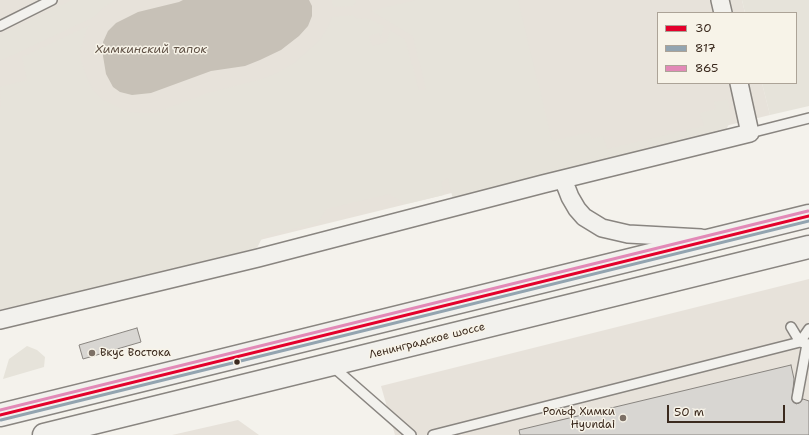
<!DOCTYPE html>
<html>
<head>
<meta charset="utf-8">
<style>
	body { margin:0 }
	#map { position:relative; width:809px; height:435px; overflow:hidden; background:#f4f2ec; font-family:"Shantell Sans",sans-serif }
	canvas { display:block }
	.legend { position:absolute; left:657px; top:12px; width:140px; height:72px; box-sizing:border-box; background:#f7f3e8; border:1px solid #aca397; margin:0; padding:5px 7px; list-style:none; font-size:12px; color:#3b2a1e }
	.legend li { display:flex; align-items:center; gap:8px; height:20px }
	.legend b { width:20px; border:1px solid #aca397 }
	.scale { position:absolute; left:667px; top:405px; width:118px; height:18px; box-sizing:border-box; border:2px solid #3b2a1e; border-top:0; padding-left:5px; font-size:12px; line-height:14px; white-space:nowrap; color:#3b2a1e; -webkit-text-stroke:3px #f7f3e8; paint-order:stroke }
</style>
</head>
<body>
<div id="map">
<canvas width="809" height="435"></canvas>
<ul class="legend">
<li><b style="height:5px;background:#e4002b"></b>30</li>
<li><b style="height:5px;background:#93a4b0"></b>817</li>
<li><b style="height:5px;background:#e289b7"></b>865</li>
</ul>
<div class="scale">50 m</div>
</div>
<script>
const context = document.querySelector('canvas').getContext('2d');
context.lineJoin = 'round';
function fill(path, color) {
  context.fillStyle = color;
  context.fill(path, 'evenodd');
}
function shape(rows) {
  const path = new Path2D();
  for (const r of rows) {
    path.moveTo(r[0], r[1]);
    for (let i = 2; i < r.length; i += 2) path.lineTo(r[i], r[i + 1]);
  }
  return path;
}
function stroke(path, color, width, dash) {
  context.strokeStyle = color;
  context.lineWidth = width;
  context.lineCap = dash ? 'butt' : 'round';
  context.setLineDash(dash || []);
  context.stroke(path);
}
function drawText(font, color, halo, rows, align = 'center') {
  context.font = font + ' "Shantell Sans",sans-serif';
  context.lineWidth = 3;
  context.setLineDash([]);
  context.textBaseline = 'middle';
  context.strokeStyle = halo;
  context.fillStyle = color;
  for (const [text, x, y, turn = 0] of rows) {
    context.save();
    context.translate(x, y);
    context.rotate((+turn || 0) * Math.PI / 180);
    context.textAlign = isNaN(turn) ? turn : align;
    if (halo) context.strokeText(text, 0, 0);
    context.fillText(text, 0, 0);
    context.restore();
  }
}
const built = shape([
	[0,0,742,0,745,13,658,13,658,83,762,83,770,115,121,274,0,183],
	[809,279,809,435,395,435,381,386],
	[238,420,259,435,172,435]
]);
const green = shape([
	[72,0,115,0,104,7,94,17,0,61,0,35],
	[332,0,355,0,356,2,353,6,333,7],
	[416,0,518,0,552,141,590,132,591,139,603,136,607,149,704,126,700,113,716,109,714,102,725,100,728,99,731,120,725,132,453,200,448,178,441,182,444,195,406,204,389,194,326,209,318,223,263,236,257,248,113,284,0,310,0,108,1,107,0,87,27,80,22,57,90,25,86,31,80,51,81,61,86,75,93,90,103,100,127,112,140,113,155,113,208,93,262,79,277,73,294,63,320,40,328,27,332,17,353,15,356,18,361,19,367,18,384,26,381,38,379,33,369,36,372,46,387,42,390,30,405,39,419,90,426,90,413,36,371,11],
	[742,0,809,0,809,106,770,115,762,83,796,83,796,13,745,13],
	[27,346,37,350,45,357,44,367,3,379,9,359]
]);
const water = shape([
	[183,0,309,0,312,6,312,16,308,26,299,36,281,50,260,60,245,66,211,71,151,93,132,95,120,92,113,87,106,74,103,56,103,42,108,31,116,23,138,12,179,2]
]);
const building = shape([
	[137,328,141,342,83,359,79,345,137,328],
	[791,365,794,379,792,400,796,404,799,403,803,399,809,401,809,435,520,435,519,430,791,365]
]);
const service = shape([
	[0,26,52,0],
	[750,133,809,118],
	[791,327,800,342],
	[800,342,809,329],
	[331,365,411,435],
	[797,398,807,344],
	[433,435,800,342,809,344]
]);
const minor = shape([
	[720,0,723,13],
	[563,179,570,197,577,209,584,217,602,228,628,234,701,238],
	[0,320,258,258,543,184,750,133,739,83]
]);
const trunk = shape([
	[0,415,809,216],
	[44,435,809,247]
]);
const bus1 = shape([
	[0,415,809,216]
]);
const bus2 = shape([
	[1,420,809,221]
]);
const bus3 = shape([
	[0,410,808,211]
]);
const markers = [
	[92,353,4,"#7c7066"],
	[237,362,3.5,"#3b2a1e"],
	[623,418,4,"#7c7066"]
];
const streetNames = [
	["Ленинградское шоссе",427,341,-14]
];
const poiNames = [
	["Вкус Востока",100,353],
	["Рольф Химки",615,412,"right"],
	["Hyundai",615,425,"right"]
];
const waterNames = [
	["Химкинский тапок",151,50]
];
fill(built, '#e7e2da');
fill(green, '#e6e3da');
fill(water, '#c7c1b7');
fill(building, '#d8d6d2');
stroke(building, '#898580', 1);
stroke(service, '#898580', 12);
stroke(minor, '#898580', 20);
stroke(trunk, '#898580', 25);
stroke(service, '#f2f1ed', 9);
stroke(minor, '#f2f1ed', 17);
stroke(trunk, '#f2f1ed', 22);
stroke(bus1, '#e4002b', 3);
stroke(bus2, '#93a4b0', 3);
stroke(bus3, '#e289b7', 3);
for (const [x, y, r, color] of markers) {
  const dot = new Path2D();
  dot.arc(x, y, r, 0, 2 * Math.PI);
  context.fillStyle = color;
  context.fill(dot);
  stroke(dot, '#f7f3e8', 1.5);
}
drawText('11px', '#3b2a1e', '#f7f3e8', streetNames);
drawText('11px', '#3b2a1e', '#f7f3e8', poiNames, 'left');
drawText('italic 12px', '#5f5145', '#f7f3e8', waterNames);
</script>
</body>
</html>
